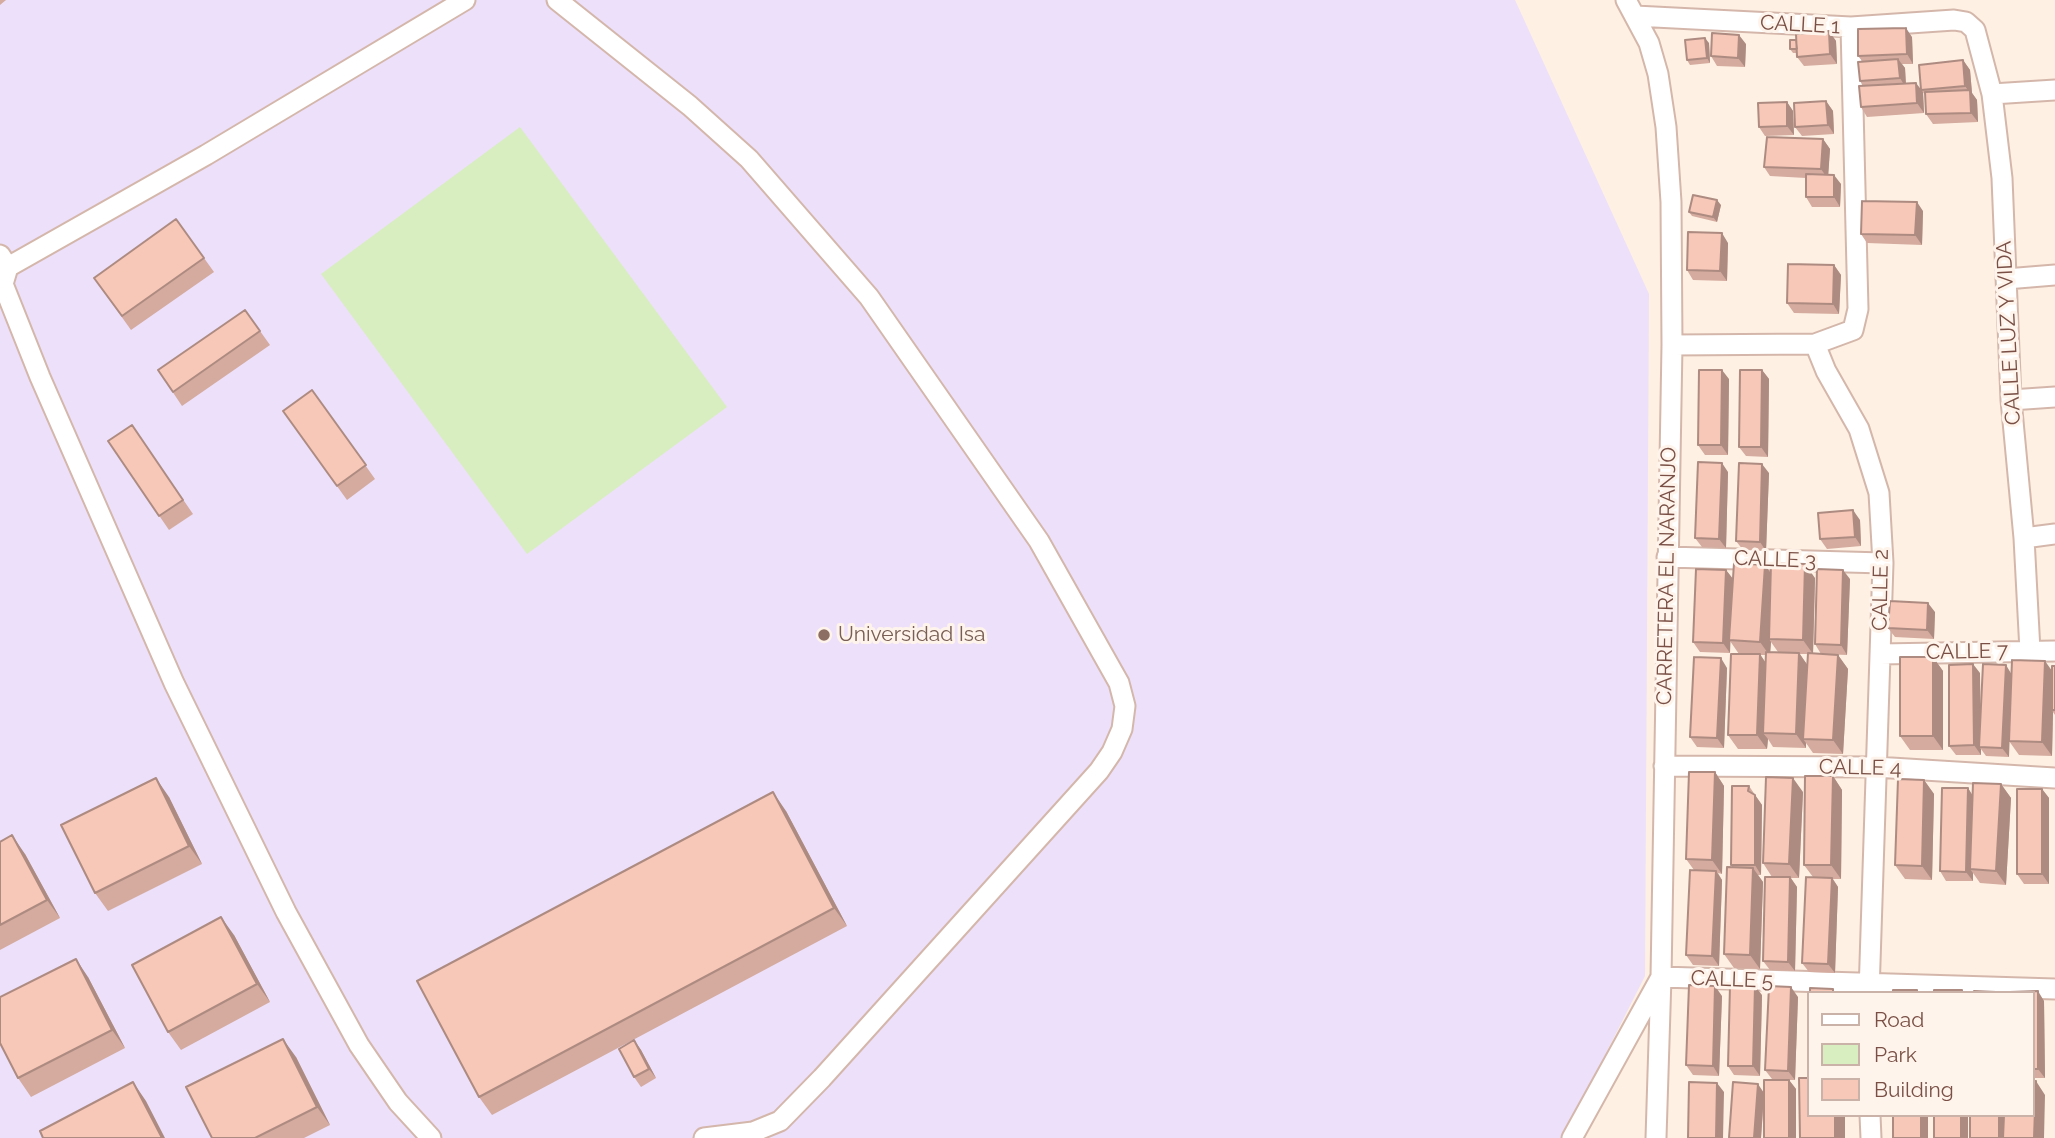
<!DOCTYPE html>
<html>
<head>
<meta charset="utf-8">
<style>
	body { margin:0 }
	#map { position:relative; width:2055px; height:1138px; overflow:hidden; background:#fef0e3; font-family:Raleway,sans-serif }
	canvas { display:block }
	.legend { position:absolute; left:1807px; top:991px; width:228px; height:126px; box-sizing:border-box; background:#fff4eb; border:2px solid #cab2a9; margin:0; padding:9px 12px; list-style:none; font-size:21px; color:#7a5046 }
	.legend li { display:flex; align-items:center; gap:14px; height:35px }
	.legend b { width:35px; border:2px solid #cab2a9 }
</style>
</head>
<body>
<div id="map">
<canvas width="2055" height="1138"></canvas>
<ul class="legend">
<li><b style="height:9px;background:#fff"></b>Road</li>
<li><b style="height:19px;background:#d9eec0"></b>Park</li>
<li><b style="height:19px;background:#f7c7b8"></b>Building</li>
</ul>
</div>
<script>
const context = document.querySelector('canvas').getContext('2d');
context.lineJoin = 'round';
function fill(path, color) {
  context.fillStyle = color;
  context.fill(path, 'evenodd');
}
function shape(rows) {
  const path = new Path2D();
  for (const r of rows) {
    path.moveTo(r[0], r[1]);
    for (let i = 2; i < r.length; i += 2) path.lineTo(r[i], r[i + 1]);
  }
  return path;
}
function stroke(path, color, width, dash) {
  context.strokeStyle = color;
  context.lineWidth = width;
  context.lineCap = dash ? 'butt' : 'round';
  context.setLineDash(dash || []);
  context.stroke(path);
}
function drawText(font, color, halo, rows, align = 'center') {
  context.font = font + ' Raleway,sans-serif';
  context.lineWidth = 6;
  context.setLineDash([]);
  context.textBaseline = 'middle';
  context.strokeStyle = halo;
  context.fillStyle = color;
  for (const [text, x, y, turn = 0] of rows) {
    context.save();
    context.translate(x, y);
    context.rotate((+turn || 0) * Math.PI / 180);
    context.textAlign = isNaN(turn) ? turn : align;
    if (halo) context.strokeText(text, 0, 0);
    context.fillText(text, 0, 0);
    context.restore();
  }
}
const education = shape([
	[0,0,1515,0,1649,294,1645,976,1563,1138,0,1138]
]);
const green = shape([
	[520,127,727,407,527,554,321,274]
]);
const minor = shape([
	[557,0,690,106,749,159,869,297,1039,541,1119,683,1125,706,1122,729,1112,752,1099,771,822,1078,780,1121,753,1132],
	[1635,16,1851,27,1954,20,1966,22,1975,30,1992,94,2002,178,2011,400,2024,538,2030,651],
	[1992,94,2055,90],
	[0,255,8,267,3,284,40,377,174,683,286,912,359,1045,398,1102,431,1138],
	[8,267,206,155,465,0],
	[2006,279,2055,275],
	[1815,344,1826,371,1859,429,1879,493,1883,563,1869,993],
	[1672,345,1815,344,1853,330,1858,309,1851,27],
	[2011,400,2055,397],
	[2024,538,2055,534],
	[1667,557,1883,563],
	[1880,654,2055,651],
	[1664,766,1875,767,2055,778],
	[1870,1115,1871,1138],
	[704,1138,753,1132,753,1138],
	[1572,1138,1661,977,1672,345,1671,202,1666,127,1658,74,1649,43,1626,0],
	[1656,1138,1661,977,2055,989]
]);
const wall = shape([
	[0,0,6,0,0,5],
	[1829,31,1836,41,1837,64,1804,66,1797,57,1797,53,1793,53,1790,49,1796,40],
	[1912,37,1913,64,1902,64,1905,68,1906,83,1923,92,1924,113,1867,117,1861,107,1863,86,1860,81,1863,62,1858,56],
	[1709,43,1710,63,1690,65,1687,60],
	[1746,44,1745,67,1717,66,1711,56],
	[1963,60,1970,70,1972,93,1977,100,1978,122,1933,124,1926,114,1926,96,1921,90],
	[1826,101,1833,111,1834,134,1802,136,1795,127],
	[1787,102,1793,111,1794,135,1765,136,1759,127],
	[1823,139,1830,149,1828,175,1841,184,1840,207,1812,207,1806,197,1806,178,1770,176,1764,167],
	[1721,205,1717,222,1692,216,1689,212],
	[1923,211,1922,245,1867,243,1861,234],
	[176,219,214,272,131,330,94,278],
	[1728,243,1727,281,1693,280,1687,270],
	[1834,265,1841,275,1839,314,1794,313,1787,303],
	[245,310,270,345,182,406,158,370],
	[1762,370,1769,379,1768,457,1746,456,1739,447],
	[1729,379,1728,455,1705,455,1698,445],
	[312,390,375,479,347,500,283,411],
	[132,425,193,514,169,530,108,441],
	[1728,472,1726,548,1702,547,1695,538],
	[1769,473,1766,551,1743,550,1736,541],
	[1860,520,1861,546,1827,549,1820,539],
	[1765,565,1771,573,1815,578,1813,654,1838,655,1848,669,1843,754,1813,753,1806,743,1806,748,1773,747,1768,739,1767,749,1738,749,1728,735,1739,654,1730,641,1730,653,1700,652,1693,642,1726,570,1733,579],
	[1771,642,1778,652,1770,652],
	[1800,654,1808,654,1807,665],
	[1760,655,1766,655,1766,663],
	[1850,579,1847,655,1821,654,1815,644],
	[1935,612,1934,639,1895,637,1888,628],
	[1933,657,1943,671,1943,750,1910,750,1900,736],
	[2055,666,2055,715,2053,712,2052,756,2019,755,2009,741,2009,757,1986,756,1981,749,1981,755,1956,755,1949,746,1980,673,1980,715,2011,673,2052,672],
	[1727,668,1724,748,1697,747,1690,737],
	[1715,772,1724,786,1722,874,1718,873,1722,880,1719,966,1693,965,1686,955,1694,870,1686,859],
	[1833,776,1842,790,1841,879,1833,879,1838,887,1835,973,1809,972,1802,963,1813,877,1804,865],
	[1924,780,1934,794,1932,880,1905,879,1895,865],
	[2001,784,2011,798,2006,885,1980,883,1973,873,1973,881,1946,881,1940,871,1968,788,1973,796],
	[1749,786,1762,805,1761,875,1758,875,1763,882,1760,969,1734,968,1724,954,1733,868,1731,865],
	[2042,789,2049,798,2049,884,2024,884,2017,874],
	[1803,792,1799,878,1791,878,1797,887,1795,971,1770,970,1763,961,1772,877,1763,863],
	[169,797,202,864,108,911,95,893],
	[786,811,847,926,492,1115,479,1097],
	[0,842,25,854,60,918,0,950],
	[234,935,270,1002,181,1050,168,1032],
	[88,977,125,1048,31,1097,18,1078],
	[2032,993,2044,1001,2045,1078,2032,1078],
	[1762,995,1760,1076,1734,1075,1728,1066],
	[1722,996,1719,1076,1693,1075,1686,1065],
	[1798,997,1795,1080,1789,1080,1796,1089,1764,1098,1761,1138,1729,1138,1764,1093,1772,1079,1765,1070],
	[634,1040,641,1050,656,1078,641,1087,634,1077],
	[296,1057,330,1125,304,1138,212,1138]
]);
const shadedWall = shape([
	[1906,28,1912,37,1913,64,1907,54],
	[1829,31,1836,41,1837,64,1830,54],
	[1739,35,1746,44,1745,67,1738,58],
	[1705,38,1709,43,1710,63,1707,58],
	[1898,59,1905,68,1906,88,1900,78],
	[1963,60,1970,70,1972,93,1977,100,1978,122,1971,113,1970,93,1965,86],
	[1916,83,1923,92,1924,113,1917,103],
	[1826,101,1833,111,1834,134,1828,125],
	[1787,102,1793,111,1794,135,1787,126],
	[1823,139,1830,149,1828,179,1821,169],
	[1834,175,1841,184,1840,207,1834,197],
	[1717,200,1721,205,1717,222,1713,217],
	[1917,202,1923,211,1922,245,1915,235],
	[1722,233,1728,243,1727,281,1720,271],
	[1834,265,1841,275,1839,314,1833,304],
	[1722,370,1729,379,1728,455,1721,445],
	[1762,370,1769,379,1768,457,1761,447],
	[1722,463,1728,472,1726,548,1719,539],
	[1762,464,1769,473,1766,551,1760,542],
	[1853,510,1860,520,1861,546,1855,537],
	[1805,564,1815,578,1813,654,1803,640],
	[1765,565,1775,579,1769,639,1771,642,1770,656,1760,642],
	[1726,570,1733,579,1730,653,1723,643],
	[1843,570,1850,579,1847,655,1841,645],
	[1928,603,1935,612,1934,639,1927,630],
	[1799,653,1809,667,1803,739,1806,743,1806,748,1796,734],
	[1760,654,1769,668,1763,733,1768,739,1767,749,1757,735],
	[1838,655,1848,669,1843,754,1833,740],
	[1933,657,1943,671,1943,750,1933,736],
	[1721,658,1727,668,1724,748,1717,738],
	[2045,661,2055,675,2052,710,2053,712,2052,756,2042,742],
	[1973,664,1980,673,1981,747,1979,747,1981,749,1981,755,1974,745],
	[2006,665,2012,675,2009,757,2002,748],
	[1715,772,1724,786,1722,874,1712,860],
	[1833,776,1842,790,1841,879,1831,865],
	[156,778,169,797,202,864,189,846],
	[1793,778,1803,792,1799,878,1789,864],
	[1924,780,1934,794,1932,880,1922,866],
	[2001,784,2011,798,2006,885,1996,871],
	[1968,788,1974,798,1970,869,1973,873,1973,881,1966,872],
	[2042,789,2049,798,2049,884,2042,874],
	[773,792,786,811,847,926,834,908],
	[1755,795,1762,805,1761,875,1755,865],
	[12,835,25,854,60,918,47,900],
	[1753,868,1763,882,1760,969,1750,955],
	[1716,871,1722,880,1719,966,1712,956],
	[1790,877,1797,887,1795,971,1788,962],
	[1832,878,1838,887,1835,973,1828,964],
	[221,917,234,935,270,1002,257,984],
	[76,959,88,977,125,1048,112,1030],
	[1715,986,1722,996,1719,1076,1713,1066],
	[1755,986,1762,995,1760,1076,1753,1066],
	[1791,987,1798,997,1795,1080,1788,1071],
	[2038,991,2044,1001,2045,1078,2038,1069],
	[283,1039,296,1057,330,1125,317,1107],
	[634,1040,641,1050,656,1078,649,1069],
	[1789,1080,1796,1089,1796,1138,1789,1138],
	[2036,1081,2045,1095,2044,1138,2034,1138],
	[133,1082,146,1101,165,1138,162,1138],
	[1717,1083,1724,1092,1723,1138,1716,1138],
	[1758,1084,1764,1093,1761,1138,1754,1138],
	[1835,1115,1845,1115,1845,1138,1835,1138],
	[1921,1115,1928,1115,1928,1138,1921,1138],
	[1961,1115,1968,1115,1968,1138,1961,1138],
	[1999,1115,2005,1115,2005,1138,1999,1138]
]);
const building = shape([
	[1906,28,1907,54,1858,56,1858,29,1906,28],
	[1829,31,1830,54,1797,57,1796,34,1829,31],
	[1712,33,1739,35,1738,58,1711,56,1712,33],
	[1705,38,1707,58,1687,60,1685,40,1705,38],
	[1790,40,1796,40,1797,49,1790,49,1790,40],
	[1898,59,1900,78,1860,81,1858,62,1898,59],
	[1963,60,1965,86,1921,90,1919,65,1963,60],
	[1916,83,1917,103,1861,107,1859,86,1916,83],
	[1970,90,1971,113,1926,114,1925,92,1970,90],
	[1826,101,1828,125,1795,127,1794,103,1826,101],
	[1787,102,1787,126,1759,127,1758,103,1787,102],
	[1767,137,1823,139,1821,169,1764,167,1767,137],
	[1806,174,1834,175,1834,197,1806,197,1806,174],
	[1693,195,1717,200,1713,217,1689,212,1693,195],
	[1862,201,1917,202,1915,235,1861,234,1862,201],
	[176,219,204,258,122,316,94,278,176,219],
	[1688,232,1722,233,1720,271,1687,270,1688,232],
	[1788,264,1834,265,1833,304,1787,303,1788,264],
	[245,310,260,331,173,392,158,370,245,310],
	[1699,370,1722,370,1721,445,1698,445,1699,370],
	[1740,370,1762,370,1761,447,1739,447,1740,370],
	[312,390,366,465,337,486,283,411,312,390],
	[132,425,183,500,159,516,108,441,132,425],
	[1698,462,1722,463,1719,539,1695,538,1698,462],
	[1739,463,1762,464,1760,542,1736,541,1739,463],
	[1853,510,1855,537,1820,539,1818,513,1853,510],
	[1734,563,1765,565,1760,642,1729,640,1734,563],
	[1771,563,1805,564,1803,640,1769,639,1771,563],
	[1696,569,1726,570,1723,643,1693,642,1696,569],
	[1817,569,1843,570,1841,645,1815,644,1817,569],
	[1890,601,1928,603,1927,630,1888,628,1890,601],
	[1766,652,1799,653,1796,734,1763,733,1766,652],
	[1808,653,1838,655,1833,740,1803,739,1808,653],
	[1731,654,1760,654,1757,735,1728,735,1731,654],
	[1694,657,1721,658,1717,738,1690,737,1694,657],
	[1900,657,1933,657,1933,736,1900,736,1900,657],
	[2012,660,2045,661,2042,742,2009,741,2012,660],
	[1973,664,1974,745,1949,746,1949,665,1973,664],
	[1983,664,2006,665,2002,748,1979,747,1983,664],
	[2052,666,2055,666,2055,710,2052,710,2052,666],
	[1689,772,1715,772,1712,860,1686,859,1689,772],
	[1805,776,1833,776,1831,865,1804,865,1805,776],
	[1766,777,1793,778,1789,864,1763,863,1766,777],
	[156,778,189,846,95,893,61,825,156,778],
	[1898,779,1924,780,1922,866,1895,865,1898,779],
	[1973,783,2001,784,1996,871,1970,869,1973,783],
	[1732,786,1749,786,1748,791,1755,795,1755,865,1731,865,1732,786],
	[1942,788,1968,788,1966,872,1940,871,1942,788],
	[2017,789,2042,789,2042,874,2017,874,2017,789],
	[773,792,834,908,479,1097,417,981,773,792],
	[12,835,47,900,0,925,0,842,12,835],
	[1727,867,1753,868,1750,955,1724,954,1727,867],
	[1690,870,1716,871,1712,956,1686,955,1690,870],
	[1765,877,1790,877,1788,962,1763,961,1765,877],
	[1806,877,1832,878,1828,964,1802,963,1806,877],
	[221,917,257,984,168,1032,132,965,221,917],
	[76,959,112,1030,18,1078,0,1043,0,997,76,959],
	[1689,985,1715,986,1713,1066,1686,1065,1689,985],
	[1730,985,1755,986,1753,1066,1728,1066,1730,985],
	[1769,986,1791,987,1788,1071,1765,1070,1769,986],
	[1810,988,1833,989,1833,993,1810,993,1810,988],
	[1893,990,1917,990,1917,993,1893,993,1893,990],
	[1934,990,1962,990,1962,993,1934,993,1934,990],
	[1974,991,1996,992,1996,993,1974,993,1974,991],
	[2038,991,2038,1069,2032,1069,2032,993,2010,993,2010,992,2038,991],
	[283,1039,317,1107,255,1138,212,1138,186,1087,283,1039],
	[634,1040,649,1069,634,1077,619,1049,634,1040],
	[1799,1078,1808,1078,1808,1115,1835,1115,1835,1138,1800,1138,1799,1078],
	[1764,1080,1789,1080,1789,1138,1764,1138,1764,1080],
	[2032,1081,2036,1081,2034,1138,2003,1138,2004,1115,2032,1115,2032,1081],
	[133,1082,162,1138,43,1138,40,1131,133,1082],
	[1689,1082,1717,1083,1716,1138,1688,1138,1689,1082],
	[1733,1082,1758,1084,1754,1138,1729,1138,1733,1082],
	[1893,1115,1921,1115,1921,1138,1893,1138,1893,1115],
	[1934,1115,1961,1115,1961,1138,1934,1138,1934,1115],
	[1970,1115,1999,1115,1999,1138,1970,1138,1970,1115]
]);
const markers = [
	[824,635,7,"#8d6e63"]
];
const streetNames = [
	["CALLE 1",1800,25,3],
	["CALLE LUZ Y VIDA",2009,333,-93],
	["CALLE 3",1775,560,2],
	["CARRETERA EL NARANJO",1667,576,-89],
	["CALLE 2",1881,590,-89],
	["CALLE 7",1967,652,-1],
	["CALLE 4",1860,768,1],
	["CALLE 5",1732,980,2]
];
const educationNames = [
	["Universidad Isa",838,635]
];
fill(education, '#ede0fb');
fill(green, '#d9eec0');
stroke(minor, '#d4b7aa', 23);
stroke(minor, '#fff', 19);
fill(wall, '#d4ab9e');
fill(shadedWall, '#ad8b81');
fill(building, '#f7c7b8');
stroke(building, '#ad8b81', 2);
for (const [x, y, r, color] of markers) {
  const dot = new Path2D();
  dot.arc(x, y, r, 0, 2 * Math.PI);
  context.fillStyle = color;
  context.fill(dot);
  stroke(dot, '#fff4eb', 2.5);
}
drawText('21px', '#7a5046', '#fff4eb', streetNames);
drawText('21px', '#785e54', '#fff4eb', educationNames, 'left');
</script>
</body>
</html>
